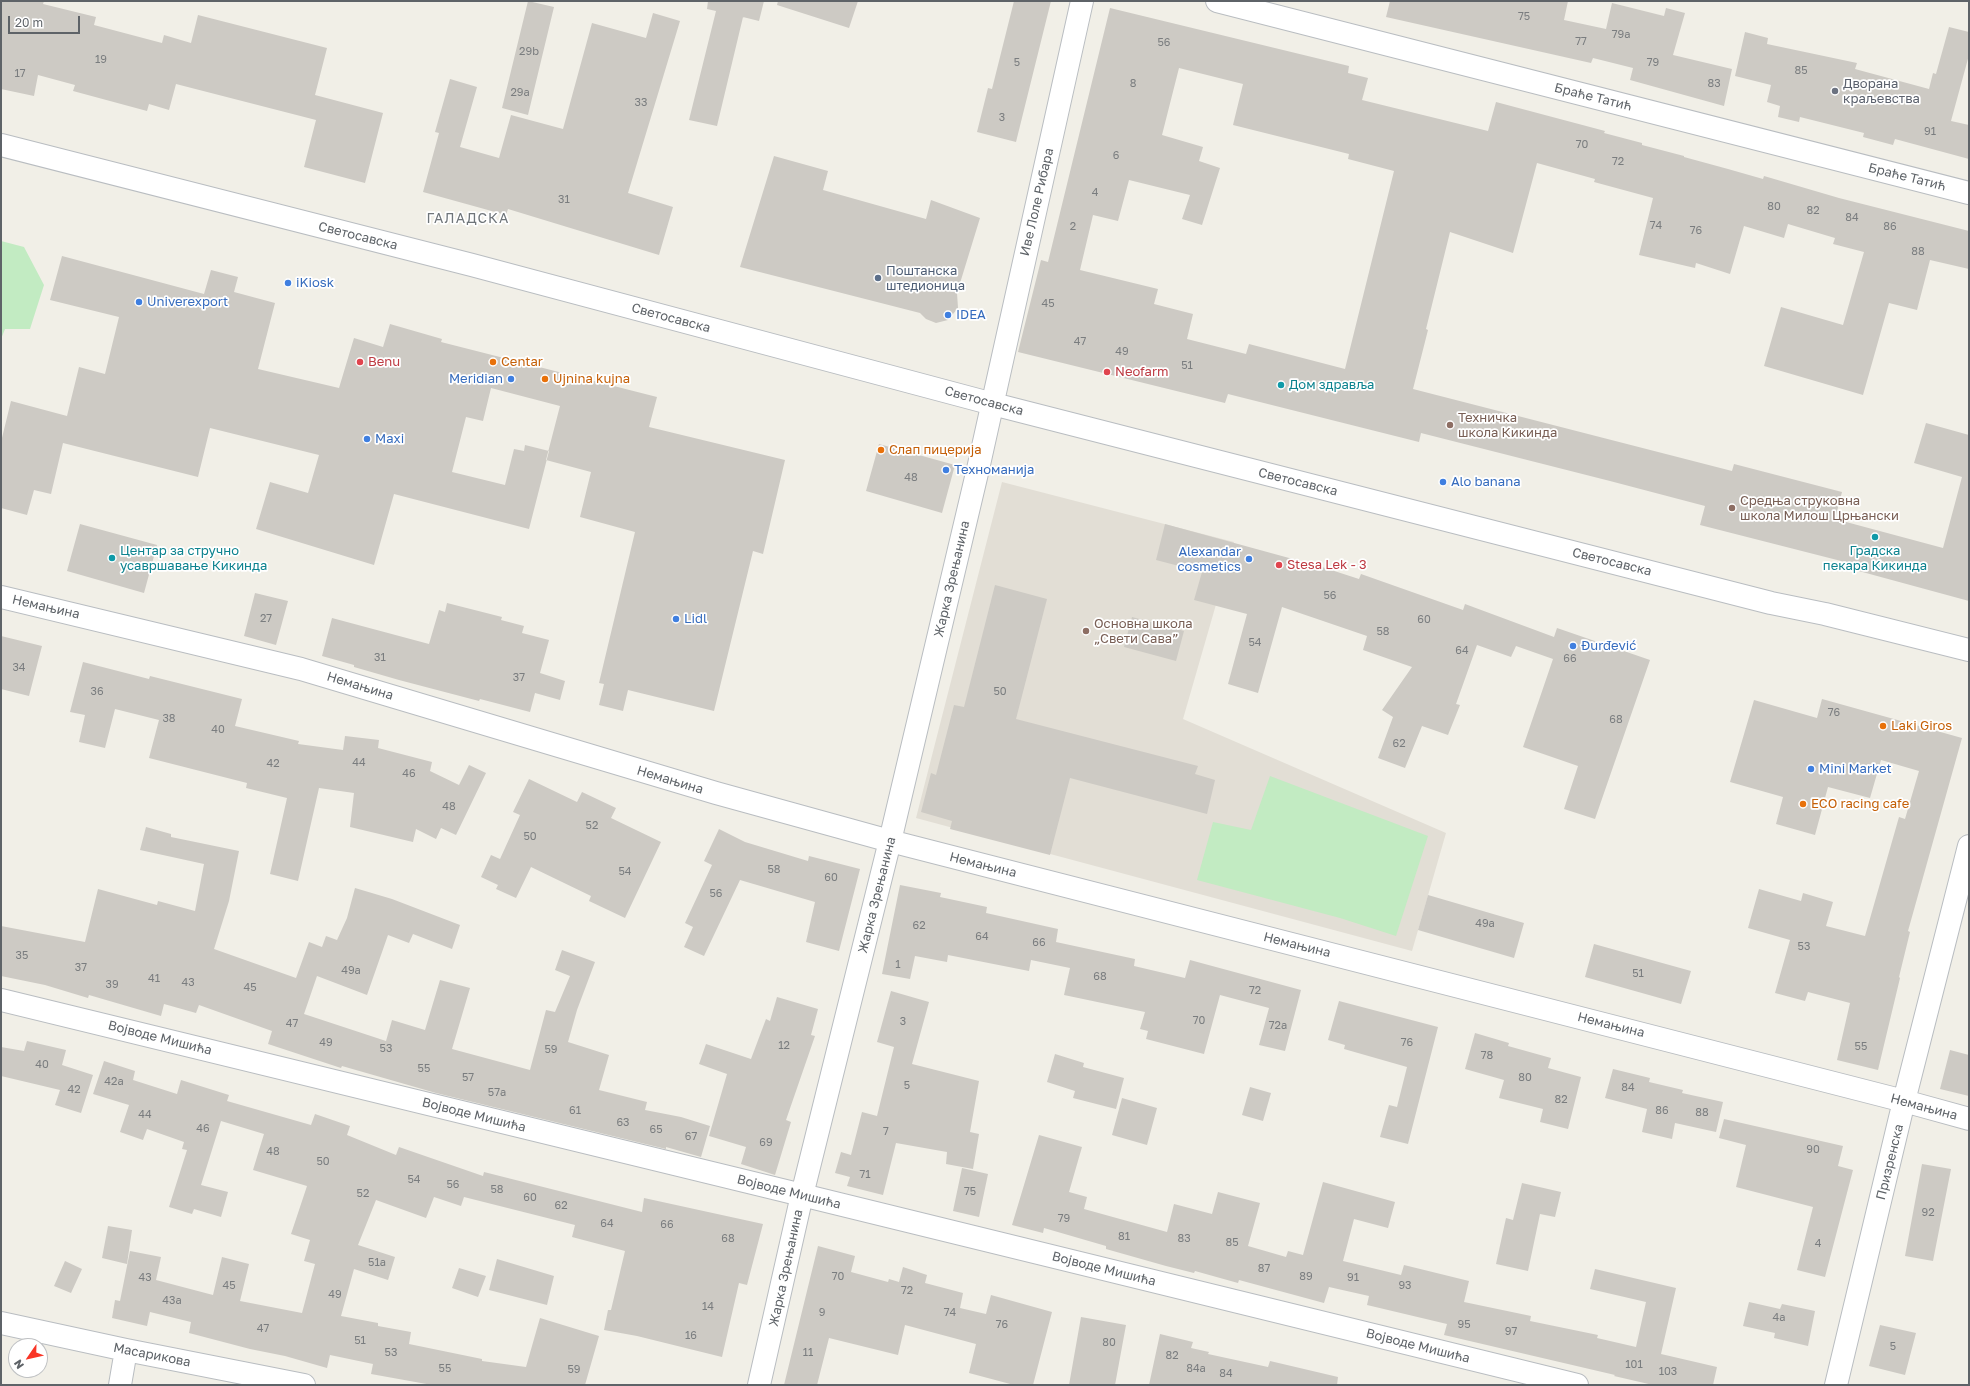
<!DOCTYPE html>
<html>
<head>
<meta charset="utf-8">
<style>
	body { margin:0 }
	#map { position:relative; width:1970px; height:1386px; overflow:hidden; background:#f1efe7; font-family:"Golos Text",sans-serif }
	canvas { display:block }
	.frame { position:absolute; inset:0; border:2px solid #5e6368; pointer-events:none }
	.north { position:absolute; left:8px; top:1338px; width:40px; height:40px; box-sizing:border-box; background:#fff; border:1px solid #bfc1c3; border-radius:50%; rotate:236deg; font-size:11px; font-weight:700; line-height:16px; text-align:center; color:#5e6368 }
	.north::after { content:''; display:block; margin:auto; width:14px; height:18px; background:#f93526; clip-path:polygon(50% 0,100% 100%,50% 72%,0 100%) }
	.scale { position:absolute; left:8px; top:16px; width:72px; height:18px; box-sizing:border-box; border:2px solid #5e6368; border-top:0; padding-left:5px; font-size:12px; line-height:14px; white-space:nowrap; color:#5e6368; -webkit-text-stroke:3px #fff; paint-order:stroke }
</style>
</head>
<body>
<div id="map">
<canvas width="1970" height="1386"></canvas>
<div class="frame"></div>
<div class="north">N</div>
<div class="scale">20 m</div>
</div>
<script>
const context = document.querySelector('canvas').getContext('2d');
context.lineJoin = 'round';
function fill(path, color) {
  context.fillStyle = color;
  context.fill(path, 'evenodd');
}
function shape(rows) {
  const path = new Path2D();
  for (const r of rows) {
    path.moveTo(r[0], r[1]);
    for (let i = 2; i < r.length; i += 2) path.lineTo(r[i], r[i + 1]);
  }
  return path;
}
function stroke(path, color, width, dash) {
  context.strokeStyle = color;
  context.lineWidth = width;
  context.lineCap = dash ? 'butt' : 'round';
  context.setLineDash(dash || []);
  context.stroke(path);
}
function drawText(font, color, halo, rows, align = 'center') {
  context.font = font + ' "Golos Text",sans-serif';
  context.lineWidth = 3.5;
  context.setLineDash([]);
  context.textBaseline = 'middle';
  context.strokeStyle = halo;
  context.fillStyle = color;
  for (const [text, x, y, turn = 0] of rows) {
    context.save();
    context.translate(x, y);
    context.rotate((+turn || 0) * Math.PI / 180);
    context.textAlign = isNaN(turn) ? turn : align;
    if (halo) context.strokeText(text, 0, 0);
    context.fillText(text, 0, 0);
    context.restore();
  }
}
const education = shape([
	[1002,482,1234,542,1183,719,1446,833,1412,951,916,818]
]);
const green = shape([
	[1,241,24,247,44,285,30,329,5,329,1,339],
	[1270,776,1428,836,1396,936,1340,918,1197,880,1213,822,1251,830]
]);
const building = shape([
	[1,1,44,1,43,4,96,17,94,25,162,43,164,35,191,43,198,15,327,48,315,95,383,113,365,183,304,167,316,120,176,84,169,110,149,104,147,111,73,91,75,85,38,75,34,96,1,89],
	[528,1,554,7,528,115,502,108],
	[708,1,764,1,759,21,731,14,743,17,717,126,689,120,716,11,707,9],
	[778,1,858,1,849,28,777,5],
	[1014,1,1051,1,1016,142,977,132,988,88,992,89],
	[1390,1,1568,1,1564,20,1606,29,1612,3,1664,16,1666,8,1685,13,1673,55,1732,69,1724,106,1630,80,1633,68,1593,58,1591,63,1386,17],
	[1110,8,1349,66,1348,73,1368,78,1362,100,1488,131,1496,102,1605,131,1604,133,1642,143,1642,145,1684,156,1684,157,1728,169,1763,179,1764,176,1839,198,1969,231,1969,269,1930,260,1917,310,1889,303,1863,395,1764,366,1781,307,1843,325,1864,252,1833,244,1835,238,1788,224,1784,238,1744,226,1730,274,1696,263,1695,268,1639,255,1653,198,1594,182,1595,179,1537,163,1513,253,1450,232,1426,329,1428,330,1413,389,1732,471,1734,464,1842,492,1835,519,1943,548,1962,477,1914,463,1926,423,1969,435,1969,601,1844,567,1845,562,1700,525,1705,506,1610,481,1421,433,1419,442,1228,394,1225,403,1018,352,1041,260,1048,262],
	[1179,68,1243,84,1233,125,1349,154,1348,159,1394,171,1345,369,1249,344,1246,354,1187,339,1193,314,1154,304,1158,289,1080,270,1093,215,1118,221,1129,180,1190,195,1182,219,1202,225,1220,168,1199,161,1203,147,1162,135],
	[653,13,680,21,628,193,673,207,659,255,508,209,506,215,423,192,439,133,435,132,450,79,477,87,460,147,499,158,511,115,563,129,592,23,646,38],
	[1949,27,1969,32,1969,55,1951,121,1969,125,1969,159,1895,139,1893,145,1863,137,1864,133,1800,117,1799,122,1778,117,1780,106,1767,102,1771,85,1735,76,1745,32,1768,38,1767,44,1857,63,1855,69,1929,89,1933,73,1936,74],
	[774,156,828,171,823,190,926,219,931,200,980,218,957,293,958,308,948,320,936,323,926,319,920,313,740,267],
	[62,256,204,294,211,270,238,277,234,292,275,303,258,369,339,388,354,338,383,347,390,324,442,339,441,342,657,397,649,427,785,460,763,554,753,551,714,711,628,690,623,711,599,705,604,684,599,683,635,532,580,517,591,472,546,460,560,406,491,388,483,421,466,417,452,472,505,485,514,449,524,451,525,445,549,451,529,529,394,494,374,565,256,529,270,482,308,493,319,455,210,428,198,477,63,443,51,494,34,490,27,515,1,508,1,442,11,401,67,416,79,367,105,374,119,317,50,300],
	[879,444,955,465,942,513,866,491],
	[80,524,157,545,144,593,67,571],
	[1165,524,1322,567,1359,579,1361,574,1463,610,1465,604,1554,637,1557,628,1650,660,1595,819,1564,809,1578,766,1523,747,1553,659,1516,646,1511,657,1477,645,1456,704,1460,705,1448,735,1422,726,1405,768,1378,758,1393,717,1382,710,1412,667,1363,650,1367,636,1282,607,1258,693,1228,684,1247,614,1194,600,1202,572,1156,560],
	[995,585,1047,599,1016,719,1198,766,1195,774,1215,780,1207,814,1070,778,1050,855,950,829,952,821,921,812,931,773,936,775,954,705,964,707],
	[255,593,288,601,276,645,244,636],
	[447,603,502,617,501,620,524,626,522,633,549,640,540,673,565,681,560,700,535,693,530,712,480,699,479,701,399,680,354,667,354,665,322,656,332,618,429,644,439,610,445,612],
	[1132,617,1184,631,1176,661,1124,647],
	[1,636,42,646,29,696,1,689],
	[83,662,149,679,150,676,242,699,235,726,299,741,298,744,343,750,345,736,379,740,378,748,432,762,430,771,459,785,469,765,486,773,456,835,441,828,436,839,416,829,413,842,350,827,354,793,319,788,298,881,270,874,287,798,246,788,247,783,149,758,159,720,115,709,105,748,79,742,85,715,70,712],
	[1822,699,1962,738,1908,931,1910,932,1899,977,1900,978,1878,1070,1837,1060,1850,1003,1808,992,1805,1001,1775,993,1790,940,1748,928,1759,889,1801,901,1803,893,1833,902,1826,926,1865,936,1899,817,1905,819,1919,771,1881,760,1870,798,1828,787,1815,835,1776,824,1783,797,1730,782,1754,700,1817,718],
	[529,779,577,802,582,792,616,808,611,818,661,842,625,918,589,901,591,896,531,867,516,898,496,889,498,885,481,877,491,855,500,859,520,815,513,812],
	[146,827,171,834,171,837,239,851,229,901,214,949,296,978,309,942,322,947,326,936,337,940,347,918,355,888,392,899,460,925,452,949,413,934,409,943,388,935,367,995,317,976,304,1014,386,1041,392,1020,425,1030,440,980,470,988,452,1049,530,1070,546,1010,555,1012,570,976,555,970,562,950,595,962,577,1010,568,1042,609,1055,599,1090,647,1102,645,1110,681,1117,710,1126,701,1157,666,1147,666,1149,436,1093,342,1066,341,1068,268,1044,272,1031,199,1005,196,1013,164,1004,161,1016,89,995,88,998,45,985,1,976,1,926,85,942,98,889,157,905,158,901,195,911,204,864,140,850],
	[719,829,745,842,808,861,809,856,860,869,839,951,806,942,815,902,740,880,704,956,684,947,693,927,685,923,712,865,704,861],
	[900,885,941,893,940,897,987,907,986,913,1058,929,1056,942,1135,959,1134,966,1185,978,1190,960,1301,990,1285,1051,1259,1045,1269,1008,1220,995,1204,1054,1146,1039,1148,1031,1140,1029,1145,1012,1064,995,1070,968,1031,960,1029,971,948,955,947,962,915,956,910,979,882,974],
	[1428,895,1524,923,1514,958,1418,930],
	[1594,944,1691,971,1681,1004,1585,977],
	[891,991,929,1002,912,1064,979,1081,970,1132,979,1134,973,1169,946,1164,947,1152,896,1143,883,1195,847,1186,850,1177,835,1173,841,1152,851,1155,862,1112,877,1116,894,1047,877,1042],
	[777,997,818,1009,811,1035,815,1036,786,1120,791,1122,775,1175,741,1164,746,1147,709,1136,727,1074,699,1064,706,1044,751,1059,766,1019,770,1021],
	[1339,1001,1438,1027,1408,1144,1380,1137,1389,1105,1397,1107,1407,1067,1344,1049,1345,1045,1328,1040],
	[1475,1033,1509,1043,1508,1046,1551,1058,1548,1068,1581,1077,1568,1129,1540,1122,1543,1109,1499,1098,1504,1080,1465,1069],
	[27,1041,66,1050,62,1065,93,1075,81,1113,55,1105,60,1090,1,1076,1,1047,24,1051],
	[1950,1050,1969,1055,1969,1096,1940,1089],
	[1055,1054,1084,1063,1083,1067,1124,1078,1116,1109,1073,1098,1075,1091,1047,1082],
	[104,1061,135,1071,133,1080,177,1094,181,1080,229,1095,227,1101,311,1125,315,1114,350,1126,347,1135,396,1155,399,1147,483,1176,484,1172,642,1212,644,1198,763,1224,747,1285,739,1283,722,1357,637,1336,604,1330,608,1310,611,1310,625,1251,572,1237,575,1225,464,1197,461,1206,434,1197,426,1218,376,1200,358,1245,395,1257,388,1280,354,1269,341,1316,378,1323,378,1326,411,1332,409,1344,482,1359,482,1361,526,1367,540,1318,599,1336,585,1385,432,1385,371,1374,373,1364,330,1355,327,1368,285,1356,250,1349,189,1333,191,1322,150,1312,147,1326,112,1318,115,1300,120,1301,130,1251,161,1257,156,1280,213,1295,222,1257,249,1264,240,1301,302,1313,315,1264,304,1261,310,1240,291,1234,307,1186,253,1170,264,1134,221,1121,201,1185,228,1192,221,1217,194,1209,192,1214,169,1207,187,1150,182,1149,184,1142,147,1129,143,1140,120,1132,129,1105,93,1094],
	[1613,1069,1650,1078,1649,1082,1683,1090,1682,1093,1723,1102,1716,1132,1675,1123,1672,1139,1642,1132,1647,1109,1605,1098],
	[1250,1087,1271,1093,1263,1121,1242,1115],
	[1122,1098,1157,1108,1147,1145,1112,1135],
	[1724,1119,1843,1146,1838,1166,1853,1170,1825,1277,1797,1270,1813,1207,1736,1187,1746,1145,1719,1138],
	[1039,1135,1082,1147,1069,1192,1087,1197,1084,1209,1167,1232,1174,1204,1212,1214,1218,1192,1260,1203,1248,1246,1286,1257,1288,1251,1303,1255,1323,1182,1395,1202,1388,1228,1354,1219,1343,1261,1401,1275,1404,1265,1469,1281,1464,1302,1531,1316,1530,1321,1598,1335,1597,1338,1636,1347,1646,1302,1590,1289,1595,1269,1676,1288,1661,1354,1717,1367,1713,1385,1653,1385,1614,1376,1615,1375,1444,1335,1447,1324,1367,1305,1369,1296,1329,1287,1324,1303,1239,1280,1238,1283,1195,1271,1194,1273,1166,1266,1106,1249,1106,1246,1044,1228,1043,1233,1012,1225],
	[1922,1164,1951,1169,1933,1261,1905,1256],
	[962,1168,988,1174,979,1217,953,1211],
	[1522,1183,1561,1192,1555,1217,1540,1214,1528,1271,1496,1264,1506,1218,1513,1220],
	[108,1226,132,1230,127,1264,102,1258],
	[818,1246,855,1256,851,1272,888,1282,889,1279,899,1282,903,1267,927,1275,925,1283,963,1293,960,1308,986,1314,991,1295,1052,1312,1033,1385,1014,1385,969,1373,976,1344,905,1325,898,1355,829,1338,817,1385,784,1385],
	[497,1259,554,1276,547,1305,489,1290],
	[65,1261,82,1269,71,1293,54,1286],
	[459,1268,486,1276,478,1297,452,1288],
	[1749,1302,1780,1309,1782,1304,1815,1311,1808,1346,1774,1338,1775,1333,1743,1326],
	[1081,1317,1126,1325,1115,1385,1069,1385],
	[1880,1325,1916,1333,1905,1375,1869,1366],
	[1160,1334,1193,1342,1191,1348,1209,1352,1208,1354,1268,1367,1270,1361,1338,1377,1337,1385,1149,1385]
]);
const minor = shape([
	[1217,1,1969,193],
	[1,145,472,265,993,404],
	[1,597,301,669,716,793,890,841,1904,1101,1969,1119],
	[802,1195,1577,1385],
	[1,1323,126,1350,304,1385],
	[120,1385,126,1350],
	[1836,1385,1904,1101,1969,846]
]);
const tertiary = shape([
	[993,404,1771,603,1825,614,1969,650],
	[1,1000,802,1195],
	[759,1385,802,1195,890,841,978,469,1082,1]
]);
const markers = [
	[1835,91,4,"#6b7280"],
	[878,278,4,"#5c6f8a"],
	[288,283,4,"#3f7fe0"],
	[139,302,4,"#3f7fe0"],
	[948,315,4,"#3f7fe0"],
	[360,362,4,"#e0444e"],
	[493,362,4,"#e8710a"],
	[1107,372,4,"#e0444e"],
	[511,379,4,"#3f7fe0"],
	[545,379,4,"#e8710a"],
	[1281,385,4,"#0f9aa8"],
	[1450,425,4,"#8d6e63"],
	[367,439,4,"#3f7fe0"],
	[881,450,4,"#e8710a"],
	[946,470,4,"#3f7fe0"],
	[1443,482,4,"#3f7fe0"],
	[1732,508,4,"#8d6e63"],
	[1875,537,4,"#0f9aa8"],
	[112,558,4,"#0f9aa8"],
	[1249,559,4,"#3f7fe0"],
	[1279,565,4,"#e0444e"],
	[676,619,4,"#3f7fe0"],
	[1086,631,4,"#8d6e63"],
	[1573,646,4,"#3f7fe0"],
	[1883,726,4,"#e8710a"],
	[1811,769,4,"#3f7fe0"],
	[1803,804,4,"#e8710a"]
];
const numberNames = [
	["75",1524,17],
	["79a",1621,35],
	["77",1581,42],
	["56",1164,43],
	["29b",529,52],
	["19",101,60],
	["5",1017,63],
	["79",1653,63],
	["85",1801,71],
	["17",20,74],
	["8",1133,84],
	["83",1714,84],
	["29a",520,93],
	["33",641,103],
	["3",1002,118],
	["91",1930,132],
	["70",1582,145],
	["6",1116,156],
	["72",1618,162],
	["4",1095,193],
	["31",564,200],
	["80",1774,207],
	["82",1813,211],
	["84",1852,218],
	["74",1656,226],
	["2",1073,227],
	["86",1890,227],
	["76",1696,231],
	["88",1918,252],
	["45",1048,304],
	["47",1080,342],
	["49",1122,352],
	["51",1187,366],
	["48",911,478],
	["56",1330,596],
	["27",266,619],
	["60",1424,620],
	["58",1383,632],
	["54",1255,643],
	["64",1462,651],
	["31",380,658],
	["66",1570,659],
	["34",19,668],
	["37",519,678],
	["36",97,692],
	["50",1000,692],
	["76",1834,713],
	["38",169,719],
	["68",1616,720],
	["40",218,730],
	["62",1399,744],
	["44",359,763],
	["42",273,764],
	["46",409,774],
	["48",449,807],
	["52",592,826],
	["50",530,837],
	["58",774,870],
	["54",625,872],
	["60",831,878],
	["56",716,894],
	["49a",1485,924],
	["62",919,926],
	["64",982,937],
	["66",1039,943],
	["53",1804,947],
	["35",22,956],
	["1",898,965],
	["37",81,968],
	["49a",351,971],
	["51",1638,974],
	["68",1100,977],
	["41",154,979],
	["43",188,983],
	["39",112,985],
	["45",250,988],
	["72",1255,991],
	["70",1199,1021],
	["3",903,1022],
	["47",292,1024],
	["72a",1278,1026],
	["49",326,1043],
	["76",1407,1043],
	["12",784,1046],
	["55",1861,1047],
	["53",386,1049],
	["59",551,1050],
	["78",1487,1056],
	["40",42,1065],
	["55",424,1069],
	["57",468,1078],
	["80",1525,1078],
	["42a",114,1082],
	["5",907,1086],
	["84",1628,1088],
	["42",74,1090],
	["57a",497,1093],
	["82",1561,1100],
	["61",575,1111],
	["86",1662,1111],
	["88",1702,1113],
	["44",145,1115],
	["63",623,1123],
	["46",203,1129],
	["65",656,1130],
	["7",886,1132],
	["67",691,1137],
	["69",766,1143],
	["90",1813,1150],
	["48",273,1152],
	["50",323,1162],
	["71",865,1175],
	["54",414,1180],
	["56",453,1185],
	["58",497,1190],
	["75",970,1192],
	["52",363,1194],
	["60",530,1198],
	["62",561,1206],
	["92",1928,1213],
	["79",1064,1219],
	["64",607,1224],
	["66",667,1225],
	["81",1124,1237],
	["68",728,1239],
	["83",1184,1239],
	["85",1232,1243],
	["4",1818,1244],
	["51a",377,1263],
	["87",1264,1269],
	["70",838,1277],
	["89",1306,1277],
	["43",145,1278],
	["91",1353,1278],
	["45",229,1286],
	["93",1405,1286],
	["72",907,1291],
	["49",335,1295],
	["43a",172,1301],
	["14",708,1307],
	["9",822,1313],
	["74",950,1313],
	["4a",1779,1318],
	["76",1002,1325],
	["95",1464,1325],
	["47",263,1329],
	["97",1511,1332],
	["16",691,1336],
	["51",360,1341],
	["80",1109,1343],
	["5",1893,1347],
	["53",391,1353],
	["11",808,1353],
	["82",1172,1356],
	["101",1634,1365],
	["55",445,1369],
	["84a",1196,1369],
	["59",574,1370],
	["103",1668,1372],
	["84",1226,1374]
];
const worshipNames = [
	["Дворана",1843,84],
	["краљевства",1843,99]
];
const streetNames = [
	["Браће Татић",1593,97,14],
	["Браће Татић",1907,177,14],
	["Иве Лоле Рибара",1037,202,-77],
	["Светосавска",358,236,14],
	["Светосавска",671,318,15],
	["Светосавска",984,401,15],
	["Светосавска",1298,482,14],
	["Светосавска",1612,562,14],
	["Жарка Зрењанина",952,579,-77],
	["Немањина",46,607,13],
	["Немањина",360,686,17],
	["Немањина",670,780,17],
	["Немањина",983,865,14],
	["Жарка Зрењанина",877,895,-76],
	["Немањина",1297,945,14],
	["Немањина",1611,1025,14],
	["Војводе Мишића",160,1038,14],
	["Немањина",1924,1107,15],
	["Војводе Мишића",474,1115,14],
	["Призренска",1890,1162,-76],
	["Војводе Мишића",789,1192,14],
	["Жарка Зрењанина",786,1268,-78],
	["Војводе Мишића",1104,1269,14],
	["Војводе Мишића",1418,1346,14],
	["Масарикова",152,1355,11]
];
const serviceNames = [
	["Поштанска",886,271],
	["штедионица",886,286]
];
const shopNames = [
	["iKiosk",296,283],
	["Univerexport",147,302],
	["IDEA",956,315],
	["Meridian",503,379,"right"],
	["Maxi",375,439],
	["Техноманија",954,470],
	["Alo banana",1451,482],
	["Alexandar",1241,552,"right"],
	["cosmetics",1241,567,"right"],
	["Lidl",684,619],
	["Đurđević",1581,646],
	["Mini Market",1819,769]
];
const healthNames = [
	["Benu",368,362],
	["Neofarm",1115,372],
	["Stesa Lek - 3",1287,565]
];
const foodNames = [
	["Centar",501,362],
	["Ujnina kujna",553,379],
	["Слап пицерија",889,450],
	["Laki Giros",1891,726],
	["ECO racing cafe",1811,804]
];
const cultureNames = [
	["Дом здравља",1289,385],
	["Центар за стручно",120,551],
	["усавршавање Кикинда",120,566],
	["Градска",1875,551,"center"],
	["пекара Кикинда",1875,566,"center"]
];
const educationNames = [
	["Техничка",1458,418],
	["школа Кикинда",1458,433],
	["Средња струковна",1740,501],
	["школа Милош Црњански",1740,516],
	["Основна школа",1094,624],
	["„Свети Сава”",1094,639]
];
const neighbourhoodNames = [
	["ГАЛАДСКА",468,219]
];
fill(education, '#e2ded5');
fill(green, '#c2ebc2');
fill(building, '#cdcac4');
stroke(minor, '#b9bdc1', 24);
stroke(tertiary, '#b9bdc1', 24);
stroke(minor, '#fff', 22);
stroke(tertiary, '#fff', 22);
for (const [x, y, r, color] of markers) {
  const dot = new Path2D();
  dot.arc(x, y, r, 0, 2 * Math.PI);
  context.fillStyle = color;
  context.fill(dot);
  stroke(dot, '#fff', 1.5);
}
drawText('11px', '#7a7d7f', null, numberNames);
drawText('13px', '#5b616d', '#fff', worshipNames, 'left');
drawText('13px', '#5e6368', '#fff', streetNames);
drawText('13px', '#4e5e75', '#fff', serviceNames, 'left');
drawText('13px', '#366cbe', '#fff', shopNames, 'left');
drawText('13px', '#be3a42', '#fff', healthNames, 'left');
drawText('13px', '#c56008', '#fff', foodNames, 'left');
drawText('13px', '#0d838f', '#fff', cultureNames, 'left');
drawText('13px', '#785e54', '#fff', educationNames, 'left');
context.letterSpacing = '1px';
drawText('14px', '#6f757a', '#fff', neighbourhoodNames);
context.letterSpacing = '0px';
</script>
</body>
</html>
